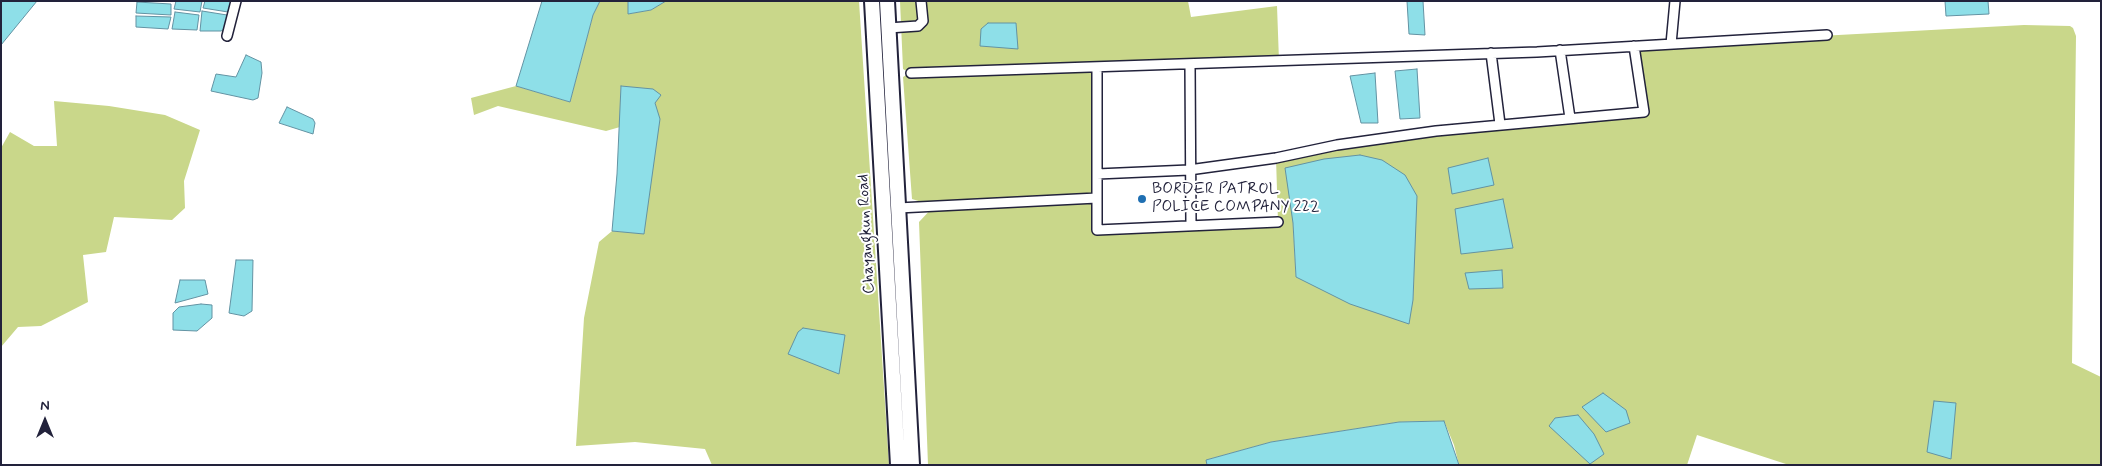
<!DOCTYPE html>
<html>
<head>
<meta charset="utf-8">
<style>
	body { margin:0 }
	#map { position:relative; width:2102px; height:466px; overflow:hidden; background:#fff; font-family:Mynerve,sans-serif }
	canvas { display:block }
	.frame { position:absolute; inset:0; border:2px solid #22223b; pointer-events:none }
	.north { position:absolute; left:20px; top:396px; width:50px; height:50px; -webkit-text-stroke:4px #fff; paint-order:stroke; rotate:0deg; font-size:14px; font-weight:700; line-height:20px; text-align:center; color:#22223b }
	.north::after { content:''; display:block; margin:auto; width:18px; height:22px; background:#22223b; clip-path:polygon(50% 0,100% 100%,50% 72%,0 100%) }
</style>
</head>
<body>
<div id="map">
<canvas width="2102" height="466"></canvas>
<div class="frame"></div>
<div class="north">N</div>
</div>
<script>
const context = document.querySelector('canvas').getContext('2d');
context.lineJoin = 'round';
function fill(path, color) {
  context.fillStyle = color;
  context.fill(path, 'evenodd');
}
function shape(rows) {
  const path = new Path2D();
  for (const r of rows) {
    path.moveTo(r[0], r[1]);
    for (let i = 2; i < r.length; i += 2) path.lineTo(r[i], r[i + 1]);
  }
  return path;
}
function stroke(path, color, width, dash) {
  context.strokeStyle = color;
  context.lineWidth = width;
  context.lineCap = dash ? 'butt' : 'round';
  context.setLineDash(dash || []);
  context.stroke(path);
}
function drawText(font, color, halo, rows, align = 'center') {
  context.font = font + ' Mynerve,sans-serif';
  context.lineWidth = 4;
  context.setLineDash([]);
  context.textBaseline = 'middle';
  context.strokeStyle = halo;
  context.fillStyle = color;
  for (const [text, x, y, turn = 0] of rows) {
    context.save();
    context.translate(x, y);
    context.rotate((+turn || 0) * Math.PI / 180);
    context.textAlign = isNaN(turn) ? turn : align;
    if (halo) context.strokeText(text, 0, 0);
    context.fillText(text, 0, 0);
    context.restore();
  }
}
const green = shape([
	[600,1,628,1,628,14,651,10,666,1,859,1,889,465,712,465,705,449,635,442,576,446,584,318,599,242,612,231,644,233,657,112,655,103,621,86,620,127,606,131,498,106,474,115,471,98,516,86,570,102,593,15],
	[900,1,1188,1,1191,17,1277,6,1279,61,1097,67,1097,230,1278,222,1276,158,1337,145,1643,112,1634,46,2024,25,2070,26,2073,28,2076,36,2072,363,2101,377,2101,465,1789,465,1697,435,1687,465,1459,465,1454,445,1444,421,1399,422,1271,442,1206,460,1207,465,928,465,919,222,934,206,912,199,903,77,910,73,903,69],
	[1293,223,1414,253,1413,300,1296,277],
	[54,101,109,106,165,115,200,130,184,181,185,208,172,220,114,217,106,252,83,255,88,302,41,326,18,327,1,347,1,148,10,132,34,146,57,146]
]);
const water = shape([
	[1,1,37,1,1,45,1,1],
	[176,1,202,1,200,12,174,9,176,1],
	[205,1,231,1,228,12,203,8,205,1],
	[542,1,600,1,593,15,570,102,516,86,542,1],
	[628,1,666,1,651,10,628,14,628,1],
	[1407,1,1423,1,1425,35,1409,34,1407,1],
	[1945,1,1988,1,1989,14,1946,16,1945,1],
	[137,2,171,4,171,15,136,13,137,2],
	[202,11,227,15,225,29,221,31,200,31,202,11],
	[175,12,199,15,197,30,172,29,175,12],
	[136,16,171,17,168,29,136,27,136,16],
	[988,23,1016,23,1018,49,980,46,981,29,988,23],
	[246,55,261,62,262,73,258,98,253,100,211,91,216,74,236,77,246,55],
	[1417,69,1420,118,1400,119,1395,71,1417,69],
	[1375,73,1378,123,1361,123,1350,76,1375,73],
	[621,86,653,89,661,95,655,103,660,119,644,234,612,231,617,174,621,86],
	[287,107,313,119,315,123,313,134,279,123,287,107],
	[1360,155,1382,160,1405,175,1417,196,1413,300,1409,324,1350,304,1296,277,1293,223,1285,168,1324,159,1360,155],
	[1488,158,1494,185,1452,194,1448,168,1488,158],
	[1503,199,1513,248,1461,254,1455,209,1503,199],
	[236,260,253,260,252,311,244,316,229,313,236,260],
	[1502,270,1503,288,1469,289,1465,273,1502,270],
	[180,280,205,280,208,294,175,303,180,280],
	[201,304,212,305,212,318,197,331,173,330,173,313,179,307,201,304],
	[803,328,845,335,839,374,788,354,798,332,803,328],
	[1603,393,1626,410,1630,423,1606,432,1582,407,1603,393],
	[1934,401,1956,403,1951,459,1927,452,1934,401],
	[1578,415,1594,434,1604,454,1590,464,1549,426,1555,418,1578,415],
	[1444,421,1459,465,1207,465,1206,460,1271,442,1399,422,1444,421]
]);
const minor = shape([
	[888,28,918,26,923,21,921,1],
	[227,36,236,1],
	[1671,44,1675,1],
	[1560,50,1570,118],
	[1491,53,1500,124],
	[1190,64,1191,226],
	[1097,67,1097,230,1278,222],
	[911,73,1537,52,1827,35],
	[1097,174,1189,170,1276,158,1337,145,1436,131,1644,112,1634,46],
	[898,208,1097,198]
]);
const highway = shape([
	[872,1,898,465],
	[887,1,912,465]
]);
const markers = [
	[1142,199,5,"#1f6fb2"]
];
const poiNames = [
	["BORDER PATROL",1152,190],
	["POLICE COMPANY 222",1152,208]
];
const streetNames = [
	["Chayangkun Road",867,234,-93]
];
fill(green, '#c9d78a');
fill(water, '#8edfe8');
stroke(water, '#6393a3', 1);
stroke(minor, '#22223b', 12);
stroke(highway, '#22223b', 18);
stroke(minor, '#fff', 9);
stroke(highway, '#fff', 14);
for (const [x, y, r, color] of markers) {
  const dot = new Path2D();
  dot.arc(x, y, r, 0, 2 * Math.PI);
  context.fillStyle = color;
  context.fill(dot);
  stroke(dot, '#fff', 2);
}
drawText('16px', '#22223b', '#fff', poiNames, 'left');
drawText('16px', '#22223b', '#fff', streetNames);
</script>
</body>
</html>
